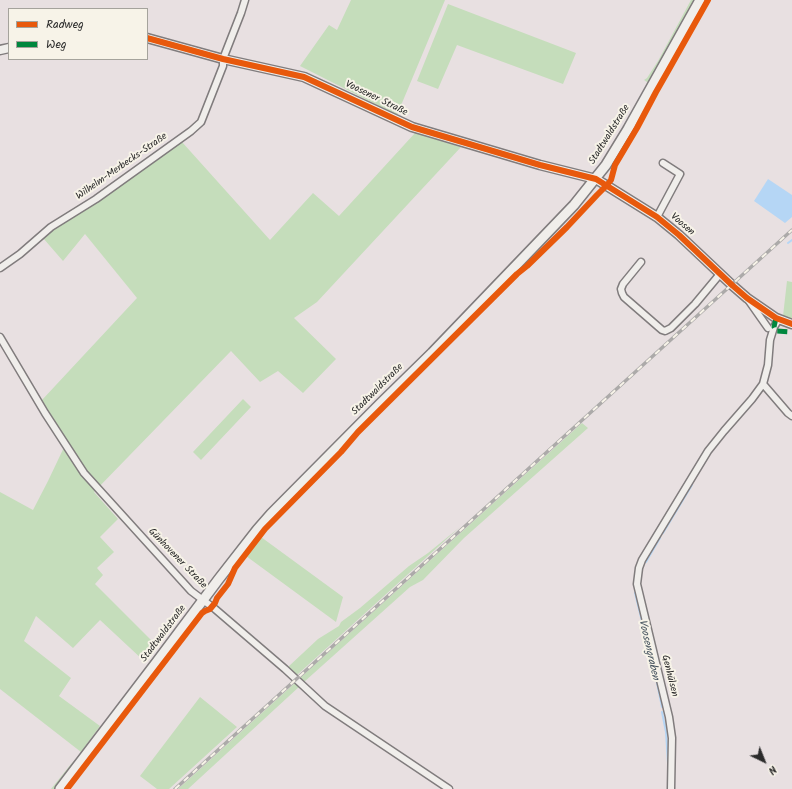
<!DOCTYPE html>
<html>
<head>
<meta charset="utf-8">
<style>
	body { margin:0 }
	#map { position:relative; width:792px; height:789px; overflow:hidden; background:#e8e0e1; font-family:Kalam,sans-serif }
	canvas { display:block }
	.legend { position:absolute; left:8px; top:8px; width:140px; height:52px; box-sizing:border-box; background:#f7f3e8; border:1px solid #a5a39c; margin:0; padding:5px 7px; list-style:none; font-size:12px; color:#2b2b2b }
	.legend li { display:flex; align-items:center; gap:8px; height:20px }
	.legend b { width:20px; border:1px solid #a5a39c }
	.north { position:absolute; left:744px; top:741px; width:40px; height:40px; -webkit-text-stroke:3px #f7f3e8; paint-order:stroke; rotate:137deg; font-size:11px; font-weight:700; line-height:16px; text-align:center; color:#2b2b2b }
	.north::after { content:''; display:block; margin:auto; width:14px; height:18px; background:#2b2b2b; clip-path:polygon(50% 0,100% 100%,50% 72%,0 100%) }
</style>
</head>
<body>
<div id="map">
<canvas width="792" height="789"></canvas>
<ul class="legend">
<li><b style="height:5px;background:#e8590c"></b>Radweg</li>
<li><b style="height:5px;background:#00873e"></b>Weg</li>
</ul>
<div class="north">N</div>
</div>
<script>
const context = document.querySelector('canvas').getContext('2d');
context.lineJoin = 'round';
function fill(path, color) {
  context.fillStyle = color;
  context.fill(path, 'evenodd');
}
function shape(rows) {
  const path = new Path2D();
  for (const r of rows) {
    path.moveTo(r[0], r[1]);
    for (let i = 2; i < r.length; i += 2) path.lineTo(r[i], r[i + 1]);
  }
  return path;
}
function stroke(path, color, width, dash) {
  context.strokeStyle = color;
  context.lineWidth = width;
  context.lineCap = dash ? 'butt' : 'round';
  context.setLineDash(dash || []);
  context.stroke(path);
}
function drawText(font, color, halo, rows, align = 'center') {
  context.font = font + ' Kalam,sans-serif';
  context.lineWidth = 4;
  context.setLineDash([]);
  context.textBaseline = 'middle';
  context.strokeStyle = halo;
  context.fillStyle = color;
  for (const [text, x, y, turn = 0] of rows) {
    context.save();
    context.translate(x, y);
    context.rotate((+turn || 0) * Math.PI / 180);
    context.textAlign = isNaN(turn) ? turn : align;
    if (halo) context.strokeText(text, 0, 0);
    context.fillText(text, 0, 0);
    context.restore();
  }
}
const green = shape([
	[351,0,445,0,397,115,300,66,329,25,337,30],
	[691,0,696,0,650,81,647,82,644,80,647,78,658,61],
	[448,4,576,53,563,84,457,45,438,89,417,81],
	[415,133,461,147,317,302,294,318,336,359,303,393,278,371,260,382,231,351,94,492,118,519,100,537,114,552,97,568,103,575,95,584,156,645,144,661,100,620,73,648,36,616,24,641,71,678,59,696,100,726,81,752,0,689,0,492,33,510,48,481,67,441,42,400,137,298,85,234,63,261,43,238,52,230,98,202,182,142,270,240,313,193,339,216],
	[787,281,792,282,792,319,783,316],
	[243,399,251,407,201,460,193,452],
	[582,423,588,428,464,538,423,580,410,587,304,682,300,678],
	[460,527,297,675,288,667,318,639,339,626,341,622,360,608,409,566,428,553],
	[261,537,343,597,336,622,246,556],
	[296,682,300,686,188,789,178,789],
	[200,697,237,727,169,789,157,789,140,776],
	[76,759,77,760,55,789,51,789,71,764]
]);
const water = shape([
	[768,179,792,195,792,217,785,223,754,201]
]);
const stream = shape([
	[788,243,792,240],
	[663,533,692,485],
	[646,562,660,538],
	[635,593,656,678,662,707],
	[662,712,666,732,668,763]
]);
const minor = shape([
	[657,217,680,174,663,163],
	[641,262,623,284,621,289,622,293,624,297,662,330,665,331,671,328,695,304,720,274],
	[0,268,20,254,51,227,96,199,191,131,201,122,223,66,223,59,241,13,245,0],
	[749,301,768,328],
	[0,337,45,413,84,473,191,591,215,609,285,669,325,706,449,789],
	[763,384,788,413,792,416],
	[671,789,672,738,669,717,637,584,639,568,642,560,708,451,724,431,752,399,763,384,768,365,770,340,774,327,779,319]
]);
const tertiary = shape([
	[147,38,223,59,304,77,412,127,540,165,596,179,657,217,679,235,732,285,747,298,776,318,792,324],
	[0,50,9,48]
]);
const secondary = shape([
	[60,789,156,663,218,580,257,530,271,514,380,404,432,353,574,205,606,165,628,129,700,0]
]);
const rail = shape([
	[175,789,792,230]
]);
const quiet = shape([
	[776,318,774,327,776,331,792,332]
]);
const cycleway = shape([
	[147,38,223,59,304,77,412,127,540,165,596,179,657,217,679,235,732,285,747,298,776,318,792,324],
	[67,789,202,613,205,611,210,609,215,603,217,598,228,584,235,568,265,529,341,452,358,432,517,274,527,266,567,227,597,195,607,185,611,180,615,165,637,128,656,92,668,71,708,0]
]);
const streetNames = [
	["Voosener Straße",376,99,26],
	["Stadtwaldstraße",610,135,-58],
	["Wilhelm-Merbecks-Straße",122,167,-35],
	["Voosen",682,225,41],
	["Stadtwaldstraße",378,390,-45],
	["Günhovener Straße",177,559,46],
	["Stadtwaldstraße",164,634,-53],
	["Genhülsen",669,676,76]
];
const waterNames = [
	["Voosengraben",648,650,77]
];
fill(green, '#c5ddbb');
fill(water, '#b5d6f5');
stroke(stream, '#b5d6f5', 2);
stroke(minor, '#807c7d', 9);
stroke(tertiary, '#807c7d', 11);
stroke(secondary, '#807c7d', 12);
stroke(minor, '#f0eeeb', 6);
stroke(tertiary, '#f0eeeb', 8);
stroke(secondary, '#f0eeeb', 9);
stroke(rail, '#acaaa9', 3.5);
stroke(rail, '#f7f3e8', 2, [6]);
stroke(quiet, '#00873e', 5, [10, 5]);
stroke(cycleway, '#e8590c', 6);
drawText('10px', '#2b2b2b', '#f7f3e8', streetNames);
drawText('italic 11px', '#485560', '#f7f3e8', waterNames);
</script>
</body>
</html>
